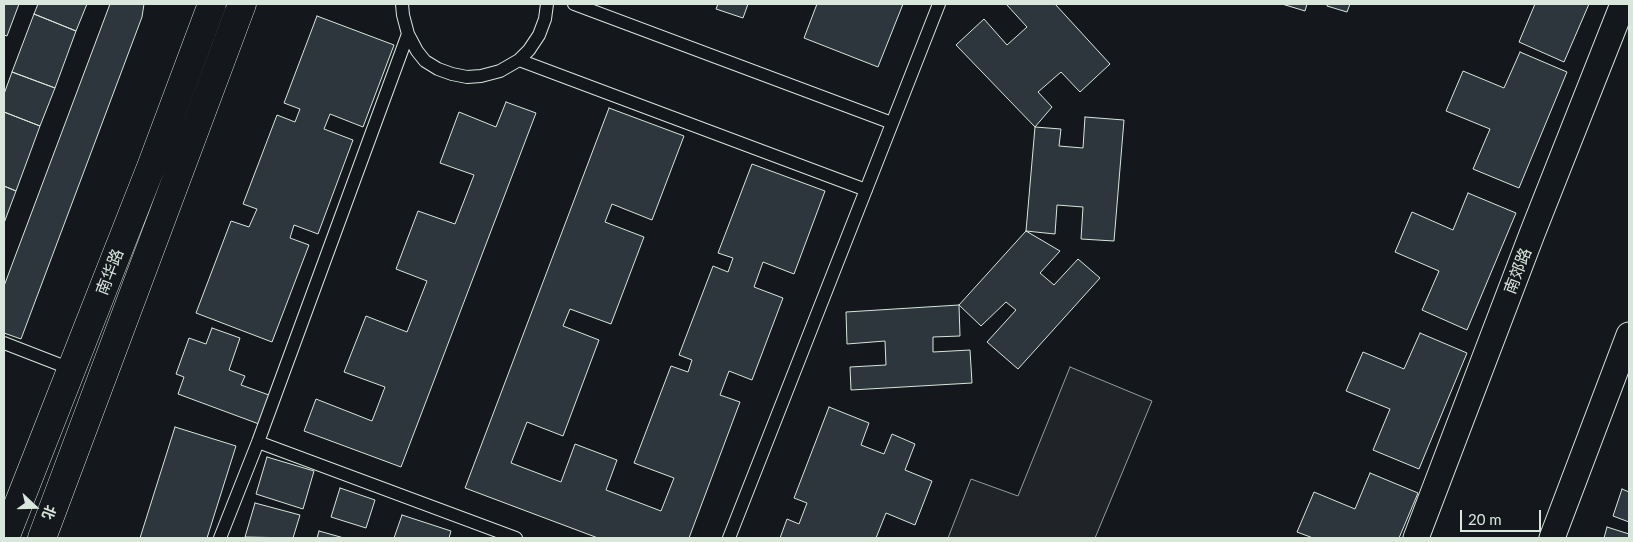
<!DOCTYPE html>
<html>
<head>
<meta charset="utf-8">
<style>
	body { margin:0 }
	#map { position:relative; width:1633px; height:542px; overflow:hidden; background:#14181c; font-family:Lato,"Noto Sans SC",sans-serif }
	canvas { display:block }
	.frame { position:absolute; inset:0; border:5px solid #d8e6dc; pointer-events:none }
	.north { position:absolute; left:10px; top:482px; width:50px; height:50px; -webkit-text-stroke:4px #14181c; paint-order:stroke; rotate:111deg; font-size:14px; font-weight:700; line-height:20px; text-align:center; color:#d8e6dc }
	.north::after { content:''; display:block; margin:auto; width:18px; height:22px; background:#d8e6dc; clip-path:polygon(50% 0,100% 100%,50% 72%,0 100%) }
	.scale { position:absolute; left:1460px; top:510px; width:81px; height:22px; box-sizing:border-box; border:2px solid #d8e6dc; border-top:0; padding-left:6px; font-size:15px; line-height:18px; white-space:nowrap; color:#d8e6dc; -webkit-text-stroke:4px #14181c; paint-order:stroke }
</style>
</head>
<body>
<div id="map">
<canvas width="1633" height="542"></canvas>
<div class="frame"></div>
<div class="north">北</div>
<div class="scale">20 m</div>
</div>
<script>
const context = document.querySelector('canvas').getContext('2d');
context.lineJoin = 'round';
function fill(path, color) {
  context.fillStyle = color;
  context.fill(path, 'evenodd');
}
function shape(rows) {
  const path = new Path2D();
  for (const r of rows) {
    path.moveTo(r[0], r[1]);
    for (let i = 2; i < r.length; i += 2) path.lineTo(r[i], r[i + 1]);
  }
  return path;
}
function stroke(path, color, width, dash) {
  context.strokeStyle = color;
  context.lineWidth = width;
  context.lineCap = dash ? 'butt' : 'round';
  context.setLineDash(dash || []);
  context.stroke(path);
}
function drawText(font, color, halo, rows, align = 'center') {
  context.font = font + ' Lato,"Noto Sans SC",sans-serif';
  context.lineWidth = 4;
  context.setLineDash([]);
  context.textBaseline = 'middle';
  context.strokeStyle = halo;
  context.fillStyle = color;
  for (const [text, x, y, turn = 0] of rows) {
    context.save();
    context.translate(x, y);
    context.rotate((+turn || 0) * Math.PI / 180);
    context.textAlign = isNaN(turn) ? turn : align;
    if (halo) context.strokeText(text, 0, 0);
    context.fillText(text, 0, 0);
    context.restore();
  }
}
const green = shape([
	[1070,367,1152,401,1095,538,948,538,971,479,1018,496,1070,367]
]);
const building = shape([
	[4,4,19,4,7,36,4,35,4,4],
	[38,4,87,4,76,31,34,14,38,4],
	[110,4,144,4,142,17,21,339,4,333,4,286,110,4],
	[718,4,748,4,743,18,716,9,718,4],
	[817,4,903,4,878,67,804,38,817,4],
	[1006,4,1055,4,1110,64,1080,92,1061,72,1038,92,1052,107,1035,127,956,45,984,19,1007,45,1027,27,1006,4],
	[1282,4,1307,4,1305,11,1282,4],
	[1327,4,1350,4,1347,12,1327,6,1327,4],
	[1535,4,1589,4,1564,62,1519,42,1535,4],
	[34,14,76,31,55,88,12,72,34,14],
	[317,16,394,45,363,127,330,114,324,129,353,140,318,234,294,225,290,238,309,245,272,342,196,313,231,221,249,227,257,209,243,204,277,115,295,122,300,109,284,103,317,16],
	[1520,52,1567,72,1519,188,1473,169,1490,129,1446,111,1463,71,1504,88,1520,52],
	[12,72,55,88,40,126,4,112,4,94,12,72],
	[506,102,536,113,401,467,304,431,316,399,372,421,385,387,344,372,366,316,407,332,427,281,396,269,418,211,455,224,474,175,440,163,459,112,496,127,506,102],
	[609,108,684,136,652,220,612,204,605,222,644,237,611,324,570,309,563,326,599,340,563,436,527,422,511,463,561,482,575,444,617,460,606,490,661,511,674,478,634,463,671,366,688,372,692,360,679,355,713,266,728,272,733,258,718,253,752,164,825,191,794,274,763,262,754,287,783,298,752,380,729,371,720,395,740,402,689,538,598,538,465,488,609,108],
	[4,112,40,126,16,191,4,186,4,112],
	[1085,117,1124,120,1114,241,1081,239,1083,207,1057,205,1055,234,1026,231,1035,127,1061,129,1059,146,1083,148,1085,117],
	[4,186,16,191,4,223,4,186],
	[1468,193,1516,213,1467,330,1422,310,1439,271,1395,252,1412,212,1453,230,1468,193],
	[1026,231,1060,251,1040,273,1054,285,1078,259,1100,278,1018,369,987,342,1016,310,1006,302,981,326,959,305,1026,231],
	[959,305,960,336,933,337,933,352,970,350,972,383,851,390,850,367,886,365,885,341,847,344,846,312,959,305],
	[212,328,240,338,229,370,245,376,241,385,269,395,259,424,178,394,184,377,176,374,189,338,206,344,212,328],
	[1420,333,1467,353,1419,469,1373,450,1390,409,1346,391,1363,352,1404,369,1420,333],
	[829,407,869,423,861,445,884,454,892,434,915,444,905,470,932,481,915,525,886,513,876,538,780,538,787,519,799,524,807,503,794,498,829,407],
	[175,427,236,446,207,538,140,538,175,427],
	[267,457,314,471,303,509,256,494,267,457],
	[1370,473,1418,493,1399,538,1313,538,1297,532,1314,492,1355,509,1370,473],
	[340,488,375,500,366,528,331,517,340,488],
	[1622,489,1629,492,1629,522,1613,516,1622,489],
	[255,503,300,515,293,538,245,537,255,503],
	[402,515,451,531,449,538,394,538,402,515],
	[1607,527,1629,534,1629,538,1604,538,1607,527],
	[319,531,344,538,317,538,319,531]
]);
const lane = shape([
	[402,4,403,15,408,34,417,51,425,61,438,69,452,74,467,77,481,76,500,71,519,60,529,50,539,35,545,19,547,4],
	[574,4,892,123],
	[519,60,866,190],
	[4,343,71,369],
	[258,442,516,538],
	[220,538,258,442,408,34],
	[729,538,939,4]
]);
const street = shape([
	[1416,538,1532,234,1623,4],
	[1552,538,1629,335]
]);
const secondary = shape([
	[5,538,151,167,212,4],
	[42,538,242,4]
]);
const streetNames = [
	["南郊路",1518,271,-69],
	["南华路",110,272,-69]
];
fill(green, '#202428');
stroke(green, '#939e99', 1);
fill(building, '#2c363c');
stroke(building, '#d8e6dc', 1);
stroke(lane, '#d8e6dc', 14);
stroke(street, '#d8e6dc', 27);
stroke(secondary, '#d8e6dc', 29);
stroke(lane, '#14181c', 12);
stroke(street, '#14181c', 25);
stroke(secondary, '#14181c', 28);
drawText('16px', '#d8e6dc', '#14181c', streetNames);
</script>
</body>
</html>
